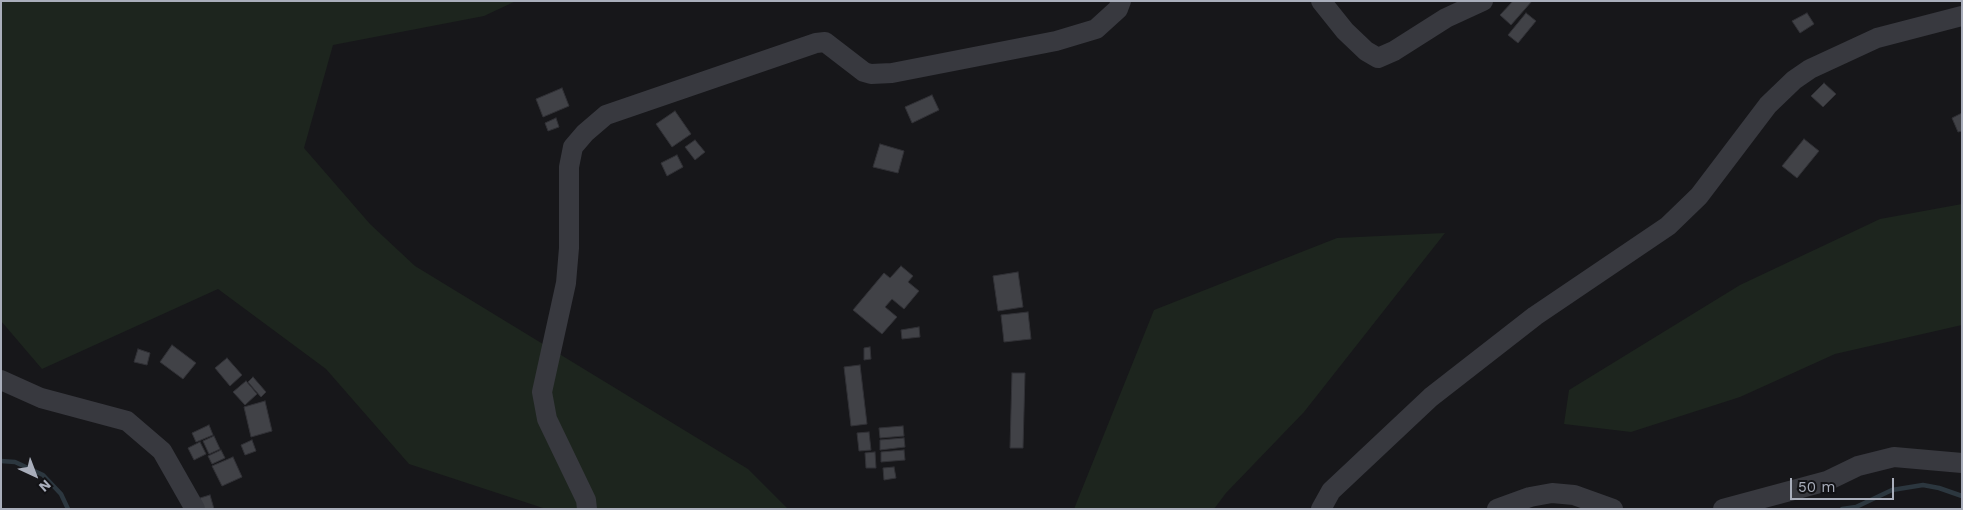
<!DOCTYPE html>
<html>
<head>
<meta charset="utf-8">
<style>
	body { margin:0 }
	#map { position:relative; width:1963px; height:510px; overflow:hidden; background:#17171a; font-family:"Work Sans",sans-serif }
	canvas { display:block }
	.frame { position:absolute; inset:0; border:2px solid #a9aebb; pointer-events:none }
	.north { position:absolute; left:10px; top:450px; width:50px; height:50px; -webkit-text-stroke:4px #121215; paint-order:stroke; rotate:137deg; font-size:14px; font-weight:700; line-height:20px; text-align:center; color:#a9aebb }
	.north::after { content:''; display:block; margin:auto; width:18px; height:22px; background:#a9aebb; clip-path:polygon(50% 0,100% 100%,50% 72%,0 100%) }
	.scale { position:absolute; left:1790px; top:478px; width:104px; height:22px; box-sizing:border-box; border:2px solid #a9aebb; border-top:0; padding-left:6px; font-size:15px; line-height:18px; white-space:nowrap; color:#a9aebb; -webkit-text-stroke:4px #121215; paint-order:stroke }
</style>
</head>
<body>
<div id="map">
<canvas width="1963" height="510"></canvas>
<div class="frame"></div>
<div class="north">N</div>
<div class="scale">50 m</div>
</div>
<script>
const context = document.querySelector('canvas').getContext('2d');
context.lineJoin = 'round';
function fill(path, color) {
  context.fillStyle = color;
  context.fill(path, 'evenodd');
}
function shape(rows) {
  const path = new Path2D();
  for (const r of rows) {
    path.moveTo(r[0], r[1]);
    for (let i = 2; i < r.length; i += 2) path.lineTo(r[i], r[i + 1]);
  }
  return path;
}
function stroke(path, color, width, dash) {
  context.strokeStyle = color;
  context.lineWidth = width;
  context.lineCap = dash ? 'butt' : 'round';
  context.setLineDash(dash || []);
  context.stroke(path);
}
const green = shape([
	[1,1,516,1,484,16,333,45,304,148,370,224,415,266,748,469,788,509,546,509,409,464,326,369,218,289,42,369,1,321],
	[1962,204,1962,325,1835,354,1740,397,1631,432,1564,424,1569,390,1740,285,1880,219],
	[1445,233,1304,412,1226,493,1214,509,1074,509,1154,310,1337,238]
]);
const stream = shape([
	[1,461,15,462,43,475,61,494,68,509],
	[1842,509,1856,507,1892,490,1923,485,1939,488,1962,496]
]);
const building = shape([
	[1513,1,1532,1,1511,25,1500,15,1513,1],
	[1526,13,1536,21,1518,43,1508,35,1526,13],
	[1807,13,1814,24,1800,33,1792,21,1807,13],
	[1824,83,1836,94,1823,107,1811,96,1824,83],
	[562,88,569,106,543,117,536,99,562,88],
	[932,95,939,110,912,123,905,107,932,95],
	[675,111,691,134,672,147,656,124,675,111],
	[1962,113,1962,131,1958,132,1952,118,1962,113],
	[556,118,559,127,548,131,545,123,556,118],
	[1804,139,1819,151,1797,178,1782,166,1804,139],
	[695,140,705,152,695,160,685,147,695,140],
	[880,144,904,151,898,173,873,167,880,144],
	[677,155,683,167,667,176,661,163,677,155],
	[901,266,913,276,908,282,919,291,904,309,892,299,885,307,897,317,882,334,853,310,884,273,890,278,901,266],
	[1018,272,1023,307,998,311,993,276,1018,272],
	[1028,312,1031,339,1004,342,1001,315,1028,312],
	[919,327,920,337,902,339,901,330,919,327],
	[172,345,196,363,183,379,160,362,172,345],
	[870,347,871,359,864,360,864,348,870,347],
	[138,349,150,353,147,365,134,362,138,349],
	[227,358,242,375,230,386,215,368,227,358],
	[860,365,867,424,851,426,844,367,860,365],
	[1012,373,1025,373,1023,448,1010,448,1012,373],
	[253,377,266,392,261,397,248,382,253,377],
	[246,381,257,394,245,405,233,392,246,381],
	[265,401,272,431,251,437,244,407,265,401],
	[209,425,213,435,196,442,192,433,209,425],
	[903,426,904,436,880,438,879,428,903,426],
	[869,432,871,450,859,451,857,433,869,432],
	[214,436,220,449,209,454,203,441,214,436],
	[904,438,905,447,880,450,880,440,904,438],
	[252,440,256,451,245,455,241,445,252,440],
	[200,442,206,454,194,460,188,448,200,442],
	[221,450,225,458,212,464,208,456,221,450],
	[904,450,905,460,881,462,881,452,904,450],
	[875,452,876,468,866,468,865,453,875,452],
	[233,457,242,477,222,486,212,466,233,457],
	[894,467,896,478,884,480,883,468,894,467],
	[210,495,214,509,203,509,200,498,210,495]
]);
const minor = shape([
	[1321,1,1345,31,1366,51,1378,58,1394,51,1446,18,1483,1],
	[1,380,41,398,127,421,162,451,195,509],
	[587,509,586,500,547,419,542,392,566,283,569,248,569,167,573,147,585,133,606,115,816,43,825,42,864,72,871,74,892,73,1056,41,1096,29,1118,9,1121,1],
	[1321,509,1331,491,1431,397,1535,316,1668,226,1699,196,1768,105,1794,80,1810,69,1877,38,1962,16],
	[1497,509,1530,497,1552,493,1574,495,1613,509],
	[1723,509,1827,481,1858,466,1894,457,1962,463]
]);
fill(green, '#1d251e');
stroke(stream, '#2c373f', 4.5);
fill(building, '#414247');
stroke(building, '#313136', 1);
stroke(minor, '#38393f', 20);
</script>
</body>
</html>
